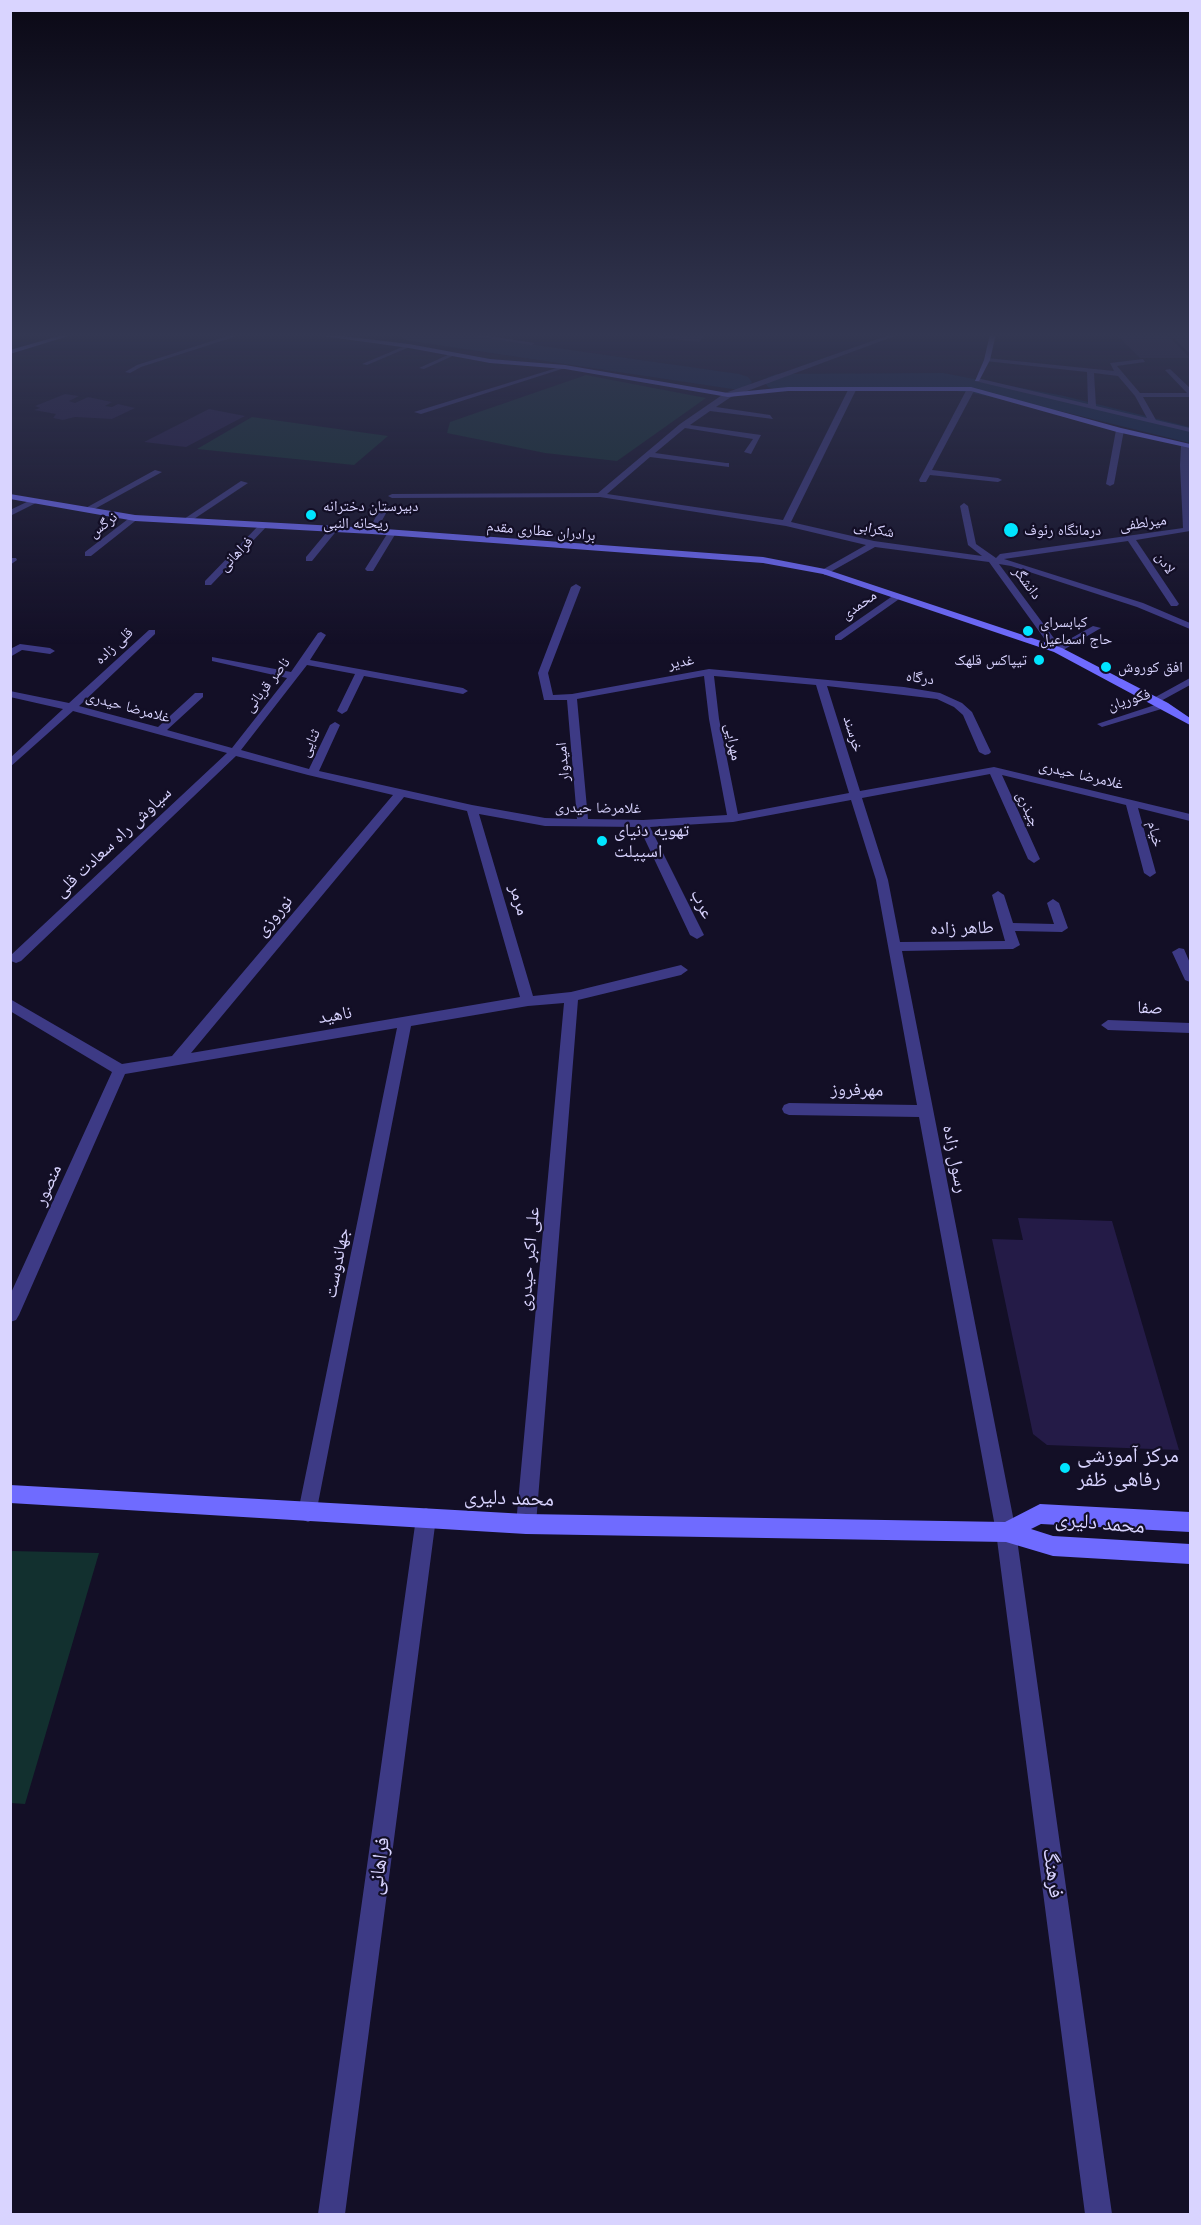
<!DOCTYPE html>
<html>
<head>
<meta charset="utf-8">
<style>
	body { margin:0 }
	#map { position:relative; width:1201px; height:2225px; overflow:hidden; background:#130f26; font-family:Quicksand,sans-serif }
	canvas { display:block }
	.frame { position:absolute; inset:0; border:12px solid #d9d4ff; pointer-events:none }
</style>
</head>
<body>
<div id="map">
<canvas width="1201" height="2225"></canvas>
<div class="frame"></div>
</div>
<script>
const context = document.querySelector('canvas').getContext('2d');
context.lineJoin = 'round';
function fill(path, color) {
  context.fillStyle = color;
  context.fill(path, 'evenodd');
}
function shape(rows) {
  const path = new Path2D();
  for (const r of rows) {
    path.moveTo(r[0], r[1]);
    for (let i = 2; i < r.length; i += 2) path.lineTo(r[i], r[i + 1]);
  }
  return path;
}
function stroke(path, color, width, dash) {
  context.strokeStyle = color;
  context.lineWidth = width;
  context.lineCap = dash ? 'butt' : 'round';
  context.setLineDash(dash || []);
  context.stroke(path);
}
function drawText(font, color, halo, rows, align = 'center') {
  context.font = font + ' Quicksand,"Noto Naskh Arabic",sans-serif';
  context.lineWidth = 4.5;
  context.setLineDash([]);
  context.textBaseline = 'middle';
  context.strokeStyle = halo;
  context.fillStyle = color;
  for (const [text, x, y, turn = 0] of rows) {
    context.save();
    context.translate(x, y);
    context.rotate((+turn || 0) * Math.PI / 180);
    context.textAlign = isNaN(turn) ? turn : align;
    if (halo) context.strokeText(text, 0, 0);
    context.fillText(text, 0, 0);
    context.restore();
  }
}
const green = shape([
	[586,375,706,398,617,461,545,453,447,433,450,422],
	[252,417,388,436,354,465,197,449],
	[11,1551,99,1553,25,1804,11,1803]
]);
const river = shape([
	[399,334,458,334,739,374,748,377,752,382,748,387,739,390,411,341,403,339,399,334],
	[943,373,1064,396,1190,427,1190,443,1064,412,972,393,943,389,777,390,768,387,764,382,768,377,777,374,943,373]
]);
const building = shape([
	[659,334,706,334,699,342,656,337],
	[1116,334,1167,334,1190,358,1140,358],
	[1169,334,1190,334,1190,354],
	[65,394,79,396,69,401,75,403,88,397,112,402,105,406,112,407,118,404,135,408,112,419,75,417,63,420,53,418,56,414,34,410,40,408,35,406],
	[209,409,245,416,186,447,144,442],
	[1018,1218,1112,1221,1179,1450,1047,1445,1033,1434,992,1239,1023,1240]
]);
const street = shape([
	[234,334,243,334,141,367,130,373,125,372,137,365,234,334],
	[460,334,476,334,535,343,532,345,460,334],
	[892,334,900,334,731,397,716,407,770,415,773,419,710,411,690,425,761,435,751,454,744,452,753,439,685,428,655,453,726,463,729,463,729,467,650,457,607,494,783,520,848,390,852,388,856,390,791,522,874,541,982,556,968,545,960,506,964,503,968,506,976,544,996,558,1000,554,1183,528,1180,465,1181,446,1185,444,1189,446,1190,531,1136,540,1179,604,1177,606,1171,606,1128,541,1004,559,1143,603,1190,623,1190,629,1137,607,1011,566,999,564,1059,645,1093,626,1101,628,1058,653,1054,652,989,562,875,547,825,575,820,572,822,570,866,545,786,526,600,497,392,498,388,496,392,494,598,493,680,424,725,393,892,334],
	[407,345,412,346,367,365,362,364,407,345],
	[452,353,457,354,424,369,419,368,452,353],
	[987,358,1114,371,1110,363,1143,359,1145,362,1117,366,1140,393,1187,393,1165,370,1170,369,1190,388,1190,397,1143,397,1156,420,1190,428,1190,432,975,381,977,378,1088,404,1087,372,985,361,987,358],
	[1094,373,1118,376,1135,396,1147,418,1096,406,1094,373],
	[563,366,568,367,421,414,414,412,563,366],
	[968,387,975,389,932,470,998,478,1002,480,998,482,930,475,926,482,920,482,919,480,968,387],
	[1120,428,1124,430,1114,484,1110,486,1106,484,1116,430,1120,428],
	[155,470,162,472,89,512,82,510,155,470],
	[241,481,248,483,188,523,181,521,241,481],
	[33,499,40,501,10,516,10,510,33,499],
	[383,504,390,506,375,533,369,533,368,531,383,504],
	[132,516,139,518,91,556,85,556,85,552,132,516],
	[261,523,268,525,211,585,205,585,205,581,261,523],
	[331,527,338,529,312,561,306,561,306,557,331,527],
	[389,531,396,533,373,571,367,571,365,569,389,531],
	[10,558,16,558,17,560,10,565,10,558],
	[576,584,581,587,548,673,553,695,572,694,709,669,904,687,940,693,962,703,972,712,991,752,989,754,985,755,979,752,963,715,954,707,937,699,827,686,860,791,994,767,1190,814,1190,821,1138,808,1156,873,1150,877,1144,873,1126,805,1002,775,1040,859,1034,863,1028,859,990,774,862,798,888,880,900,942,1005,941,992,895,998,891,1004,895,1013,923,1054,924,1047,903,1053,899,1059,903,1068,928,1062,932,1015,931,1020,945,1013,949,902,951,1016,1532,1112,2214,1085,2214,996,1532,919,1117,789,1115,784,1113,782,1109,784,1105,789,1103,917,1105,876,880,851,800,733,822,650,827,704,935,697,939,690,935,639,827,545,826,479,814,533,996,571,992,681,965,688,970,681,975,578,1000,536,1524,533,1531,526,1534,519,1531,516,1524,564,1003,528,1006,411,1026,315,1519,308,1522,301,1519,298,1512,397,1028,125,1074,19,1315,16,1320,10,1322,10,1295,112,1072,10,1011,10,999,122,1064,172,1056,393,795,308,775,236,756,21,961,16,963,11,961,11,955,227,753,73,711,10,767,10,758,63,709,10,697,10,691,69,703,149,630,155,630,155,634,79,706,158,727,195,693,203,693,203,697,167,730,232,748,287,678,212,661,212,657,291,672,318,633,321,632,326,635,310,660,463,688,468,691,463,694,364,676,347,711,342,714,337,711,355,674,307,665,241,750,309,769,330,725,335,722,340,725,319,771,472,805,545,818,577,819,567,700,544,700,538,673,571,587,576,584],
	[704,676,709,719,727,815,643,820,588,819,577,699,704,676],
	[714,676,816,685,849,793,738,814,719,719,714,676],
	[404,797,467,811,520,997,191,1053,404,797],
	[894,595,902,597,841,640,835,640,835,636,894,595],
	[20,644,50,648,55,651,50,654,22,650,10,657,10,649,20,644],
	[1190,678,1190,685,1159,702,1150,700,1190,678],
	[1164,702,1169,705,1168,707,1102,727,1097,724,1164,702],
	[1179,948,1184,949,1190,963,1190,982,1185,980,1172,952,1179,948],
	[1108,1020,1190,1023,1190,1033,1108,1030,1101,1025,1108,1020],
	[426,1508,433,1511,436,1518,345,2214,318,2214,416,1518,419,1511,426,1508]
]);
const secondary = shape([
	[66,334,75,334,10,354,10,350,66,334],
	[308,334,325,334,409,344,490,359,565,365,728,393,788,387,971,387,1121,428,1190,444,1190,448,1117,432,971,391,788,391,728,397,565,369,490,363,409,348,308,334],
	[990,334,996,334,990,360,979,381,975,381,984,360,990,334],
	[10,494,135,515,372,528,763,557,825,569,1062,648,1168,703,1190,718,1190,725,1054,652,823,574,763,563,372,534,135,521,10,499,10,494],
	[10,1485,526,1514,1005,1522,1040,1504,1190,1512,1190,1532,1041,1524,1031,1529,1053,1536,1190,1544,1190,1564,1053,1556,1006,1542,526,1534,10,1503,10,1485]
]);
const markers = [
	[311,515,6,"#00e5ff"],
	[1011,530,8,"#00e5ff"],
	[1028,631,6,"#00e5ff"],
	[1039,660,6,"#00e5ff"],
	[1106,667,6,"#00e5ff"],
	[602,841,6,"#00e5ff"],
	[1065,1468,6,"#00e5ff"]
];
const farPoinames = [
	["دبیرستان دخترانه",323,506],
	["ریحانه النبی",323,523],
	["درمانگاه رئوف",1024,530],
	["کبابسرای",1040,622],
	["حاج اسماعیل",1040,639],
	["تیپاکس قلهک",1027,660,"right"],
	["افق کوروش",1118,667]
];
const farStreetnames = [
	["میرلطفی",1143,523,-8],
	["نرگس",103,525,-38],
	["شکرابی",874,529,11],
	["برادران عطاری مقدم",541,531,5],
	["فراهانی",236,554,-46],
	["لادن",1165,563,56],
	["دانشگر",1027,583,53],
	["محمدی",859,605,-35],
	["قلی زاده",114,646,-43],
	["غدیر",681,662,-11],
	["درگاه",920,678,8],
	["ناصر قربانی",267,685,-52],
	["فکوریان",1129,700,-17],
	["غلامرضا حیدری",128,707,15],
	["خرسند",853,734,73],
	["مهرایی",733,742,79],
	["ثنایی",310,743,-64],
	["امیدوار",563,762,-95],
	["غلامرضا حیدری",1081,775,13],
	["غلامرضا حیدری",598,808,1],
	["چیذری",1028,809,66],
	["خیام",1155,834,76]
];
const poiNames = [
	["تهویه دنیای",614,831],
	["اسپیلت",614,852]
];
const streetNames = [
	["سیاوش راه سعادت قلی",113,842,-43],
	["مرمر",519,900,74],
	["عرب",702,904,64],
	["نوروزی",274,916,-50],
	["طاهر زاده",962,928,-1],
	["صفا",1150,1008,2],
	["ناهید",335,1015,-10],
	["مهرفروز",857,1090,1],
	["رسول زاده",955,1159,79],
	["منصور",48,1185,-66],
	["علی اکبر حیدری",529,1259,-85],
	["جهاندوست",337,1263,-79]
];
const nearPoinames = [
	["مرکز آموزشی",1077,1456],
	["رفاهی ظفر",1077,1480]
];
const nearStreetnames = [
	["محمد دلیری",509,1498,2],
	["محمد دلیری",1100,1523,5],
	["فراهانی",379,1866,-82],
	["فرهنگ",1053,1873,82]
];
fill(green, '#12302f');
fill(river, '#0c2248');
fill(building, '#241b47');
fill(street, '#3d3a85');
fill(secondary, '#6f6bff');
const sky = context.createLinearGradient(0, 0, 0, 645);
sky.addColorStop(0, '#0a0815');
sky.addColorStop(0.52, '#333752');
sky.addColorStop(1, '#33375200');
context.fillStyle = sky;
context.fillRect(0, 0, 1201, 645);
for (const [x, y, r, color] of markers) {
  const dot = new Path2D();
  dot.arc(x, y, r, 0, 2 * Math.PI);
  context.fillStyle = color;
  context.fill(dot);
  stroke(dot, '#130f26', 2);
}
drawText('15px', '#d9d4ff', '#130f26', farPoinames, 'left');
drawText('15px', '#d9d4ff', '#130f26', farStreetnames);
drawText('18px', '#d9d4ff', '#130f26', poiNames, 'left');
drawText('18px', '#d9d4ff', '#130f26', streetNames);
drawText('21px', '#d9d4ff', '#130f26', nearPoinames, 'left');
drawText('21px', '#d9d4ff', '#130f26', nearStreetnames);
</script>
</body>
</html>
